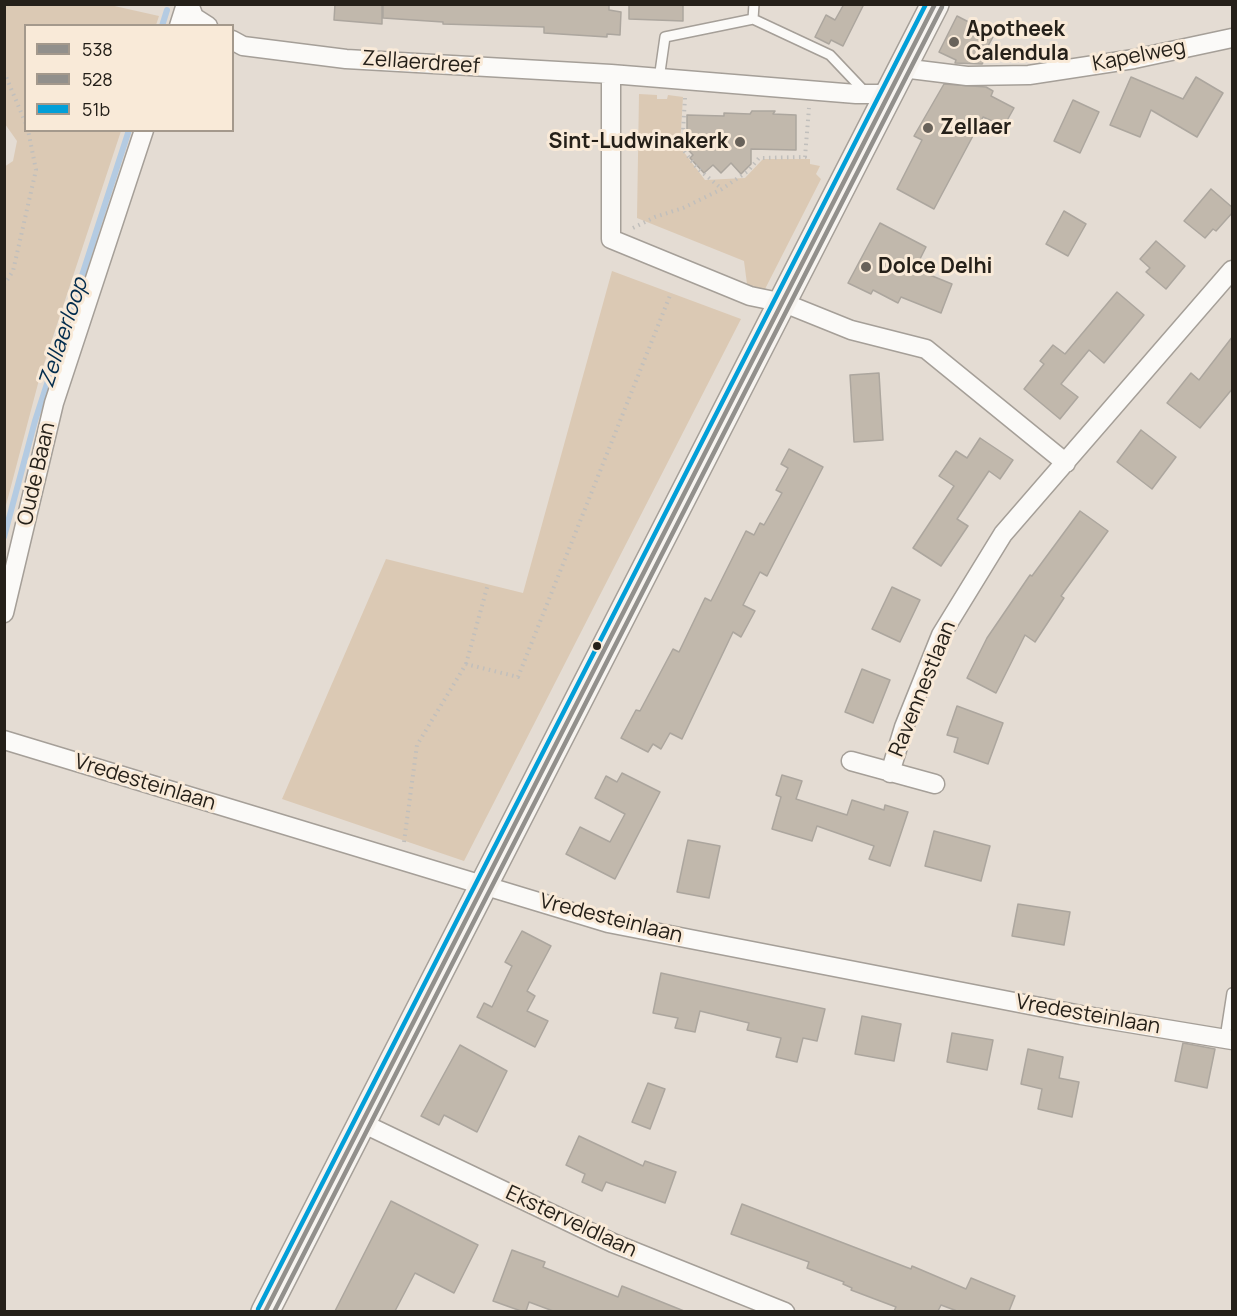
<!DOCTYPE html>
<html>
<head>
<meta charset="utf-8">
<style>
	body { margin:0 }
	#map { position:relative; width:1237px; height:1316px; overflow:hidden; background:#e4dcd3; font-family:Manrope,sans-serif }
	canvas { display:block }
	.frame { position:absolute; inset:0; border:6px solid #252019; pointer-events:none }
	.legend { position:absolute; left:24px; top:24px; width:210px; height:108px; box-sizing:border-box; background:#f9ead8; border:2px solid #a4998c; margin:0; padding:8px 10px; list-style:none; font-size:18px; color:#252019 }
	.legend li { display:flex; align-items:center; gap:12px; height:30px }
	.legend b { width:30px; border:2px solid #a4998c }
</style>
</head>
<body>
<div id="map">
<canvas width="1237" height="1316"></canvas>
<div class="frame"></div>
<ul class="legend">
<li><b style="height:8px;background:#92908c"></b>538</li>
<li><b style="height:8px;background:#92908c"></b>528</li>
<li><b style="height:8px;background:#029fd8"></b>51b</li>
</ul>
</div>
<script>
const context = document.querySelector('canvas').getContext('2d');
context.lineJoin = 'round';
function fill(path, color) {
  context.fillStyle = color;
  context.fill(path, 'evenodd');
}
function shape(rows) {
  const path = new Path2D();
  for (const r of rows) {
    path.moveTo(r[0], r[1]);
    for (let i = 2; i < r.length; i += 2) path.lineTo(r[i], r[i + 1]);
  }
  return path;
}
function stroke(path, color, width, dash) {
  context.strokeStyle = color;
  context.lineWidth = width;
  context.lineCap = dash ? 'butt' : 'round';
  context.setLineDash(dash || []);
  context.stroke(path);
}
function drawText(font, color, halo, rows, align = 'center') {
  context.font = font + ' Manrope,sans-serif';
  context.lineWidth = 6;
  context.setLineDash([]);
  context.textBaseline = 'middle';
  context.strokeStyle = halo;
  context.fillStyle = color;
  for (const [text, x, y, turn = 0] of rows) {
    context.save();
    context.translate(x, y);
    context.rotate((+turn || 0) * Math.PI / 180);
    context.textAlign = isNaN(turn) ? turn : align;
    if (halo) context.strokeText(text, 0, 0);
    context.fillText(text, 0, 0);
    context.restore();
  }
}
const green = shape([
	[5,4,110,5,159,16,156,25,26,26,26,130,121,131,40,376,5,509,4,167,13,161,17,141,5,124],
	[639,94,657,95,657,99,667,99,668,95,683,97,680,147,705,180,745,178,763,159,810,159,810,164,820,166,816,174,821,179,764,291,747,284,744,261,637,218],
	[612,271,741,319,464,861,282,799,386,559,523,593]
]);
const stream = shape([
	[162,26,167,10],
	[4,537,35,421,129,130]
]);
const building = shape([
	[335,4,382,4,382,24,334,20,335,4],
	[383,4,609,4,609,10,621,12,620,35,607,34,607,37,544,33,544,27,443,24,443,22,383,18,383,4],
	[629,4,683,4,683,21,629,19,629,4],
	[844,4,864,4,843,46,831,40,829,44,815,37,826,15,835,20,844,4],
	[957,16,994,35,987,48,991,50,982,64,955,63,956,60,939,52,957,16],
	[1131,77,1183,99,1196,77,1223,93,1197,137,1151,110,1140,137,1110,125,1131,77],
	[944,84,986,87,993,91,991,96,1014,108,1004,126,983,117,934,209,897,189,922,140,914,136,944,84],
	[1073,100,1099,112,1080,153,1054,141,1073,100],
	[752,111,775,111,773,114,796,115,796,150,751,149,751,164,741,174,731,163,721,173,713,165,704,173,690,158,693,155,674,135,687,135,687,115,724,116,724,113,750,114,752,111],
	[1211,189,1233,208,1233,212,1216,231,1213,229,1205,238,1184,221,1211,189],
	[1064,211,1086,224,1068,256,1046,244,1064,211],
	[880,223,926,247,915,269,952,284,941,313,901,297,898,303,873,290,871,294,848,283,880,223],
	[1156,241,1185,266,1166,289,1146,272,1150,268,1140,259,1156,241],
	[1117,292,1144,315,1104,363,1089,350,1061,384,1078,397,1060,419,1024,389,1044,364,1040,361,1053,345,1065,354,1117,292],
	[1233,336,1233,388,1200,428,1167,403,1191,373,1199,380,1233,336],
	[879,373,883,440,854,442,850,375,879,373],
	[1141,430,1176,457,1152,489,1117,462,1141,430],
	[980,438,1013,460,1000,479,989,471,957,519,968,526,941,566,913,548,954,486,939,476,956,451,967,458,980,438],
	[789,449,823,467,767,576,760,572,743,605,755,611,741,637,733,632,682,739,670,733,661,749,653,744,648,752,621,738,636,710,640,711,673,649,679,652,705,598,711,601,746,531,754,535,760,523,764,525,782,493,776,490,788,468,781,464,789,449],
	[1080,511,1108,531,1061,596,1064,598,1035,642,1025,635,996,693,967,678,987,638,1030,575,1032,576,1080,511],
	[892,587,920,600,900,642,872,629,892,587],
	[862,669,890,680,873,723,845,712,862,669],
	[957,706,1003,723,988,764,954,752,958,738,947,735,957,706],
	[622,773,660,792,615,879,566,854,580,827,610,842,625,814,595,798,606,776,617,782,622,773],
	[782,775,802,781,796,799,847,815,852,800,884,810,885,805,908,812,890,866,869,859,874,846,817,826,812,841,772,829,781,797,776,795,782,775],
	[934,831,990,846,981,881,925,866,934,831],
	[688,840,720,846,709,898,677,892,688,840],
	[1018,904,1070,912,1064,945,1012,936,1018,904],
	[522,931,551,946,527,991,535,996,527,1011,548,1021,535,1047,477,1017,484,1003,492,1007,512,966,505,962,522,931],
	[661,973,825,1009,817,1041,803,1038,797,1062,776,1057,781,1038,747,1030,749,1023,700,1011,695,1032,675,1028,678,1018,653,1013,661,973],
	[862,1016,901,1024,894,1061,855,1054,862,1016],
	[952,1033,993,1040,987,1070,947,1062,952,1033],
	[1183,1043,1215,1049,1207,1088,1175,1081,1183,1043],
	[460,1045,507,1071,477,1132,444,1115,439,1125,421,1116,460,1045],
	[1028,1049,1063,1057,1059,1078,1079,1082,1072,1117,1038,1109,1042,1089,1021,1084,1028,1049],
	[648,1083,665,1089,650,1129,632,1122,648,1083],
	[579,1136,643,1166,645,1161,676,1172,665,1203,606,1182,602,1191,582,1182,585,1174,566,1165,579,1136],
	[391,1201,478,1245,454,1293,415,1273,395,1311,335,1311,391,1201],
	[742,1204,911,1269,912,1266,966,1289,971,1278,1015,1296,1009,1311,957,1311,941,1305,938,1311,894,1311,896,1307,851,1290,852,1288,843,1284,844,1282,807,1268,809,1262,731,1234,742,1204],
	[512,1250,545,1262,543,1267,618,1297,622,1286,684,1311,553,1311,529,1302,526,1311,521,1311,493,1301,512,1250]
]);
const path = shape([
	[4,72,26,124],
	[685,98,682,148,697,168,722,189],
	[633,228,655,217,683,208,722,189,748,171,759,158,805,157,809,108],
	[4,285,13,271,36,170,28,130],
	[466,664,488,584],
	[404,842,417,745,466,664,518,677,671,293]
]);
const lane = shape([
	[754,4,753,19,830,55,866,93],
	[659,79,665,37,753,19],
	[1225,1038,1232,993]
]);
const street = shape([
	[189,4,194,17,208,26],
	[179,26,186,4],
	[232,40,243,46,346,59,611,74,856,94,888,94],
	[902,68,967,76,1029,75,1134,59,1232,38],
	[611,74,611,239,750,296,784,303,851,330,926,349,1066,463],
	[4,613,54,403,144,130],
	[4,740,608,923,1081,1015,1232,1040],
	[851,761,935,784],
	[890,773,904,727,941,635,1003,534,1232,270],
	[362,1123,613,1243,785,1312]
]);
const secondary = shape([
	[265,1312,935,4]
]);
const bus1 = shape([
	[265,1312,935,4]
]);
const bus2 = shape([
	[274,1312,942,7]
]);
const bus3 = shape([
	[258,1309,926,4]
]);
const markers = [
	[954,42,6,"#68625a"],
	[928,128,6,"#68625a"],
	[740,142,6,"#68625a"],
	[866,267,6,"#68625a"],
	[597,646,5,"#252019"]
];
const poiNames = [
	["Apotheek",966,30],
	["Calendula",966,54],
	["Zellaer",940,128],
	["Sint-Ludwinakerk",728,142,"right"],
	["Dolce Delhi",878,267]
];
const streetNames = [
	["Kapelweg",1139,56,-11],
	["Zellaerdreef",421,63,4],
	["Oude Baan",37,474,-77],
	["Ravennestlaan",923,689,-68],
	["Vredesteinlaan",145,783,17],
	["Vredesteinlaan",611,919,14],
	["Vredesteinlaan",1088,1015,10],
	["Eksterveldlaan",571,1222,25]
];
const waterNames = [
	["Zellaerloop",64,333,-72]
];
fill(green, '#dbc9b4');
stroke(stream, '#b4cbe2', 6);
fill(building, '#c1b8ac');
stroke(building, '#aca69e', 1.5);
stroke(lane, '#a59f98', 12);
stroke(street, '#a59f98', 21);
stroke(secondary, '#a59f98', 30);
stroke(path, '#c1bfbc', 4, [1.5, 4.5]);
stroke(lane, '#fbfaf8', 9);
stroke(street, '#fbfaf8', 18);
stroke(secondary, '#f7f4f0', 27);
stroke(bus1, '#92908c', 4.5);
stroke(bus2, '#92908c', 4.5);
stroke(bus3, '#029fd8', 4.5);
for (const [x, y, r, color] of markers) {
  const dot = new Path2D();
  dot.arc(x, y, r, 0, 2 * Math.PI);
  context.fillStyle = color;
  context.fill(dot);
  stroke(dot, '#f9ead8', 2);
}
drawText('bold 21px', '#252019', '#f9ead8', poiNames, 'left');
drawText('21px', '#252019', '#f9ead8', streetNames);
drawText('italic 22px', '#022c4d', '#f9ead8', waterNames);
</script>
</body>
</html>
